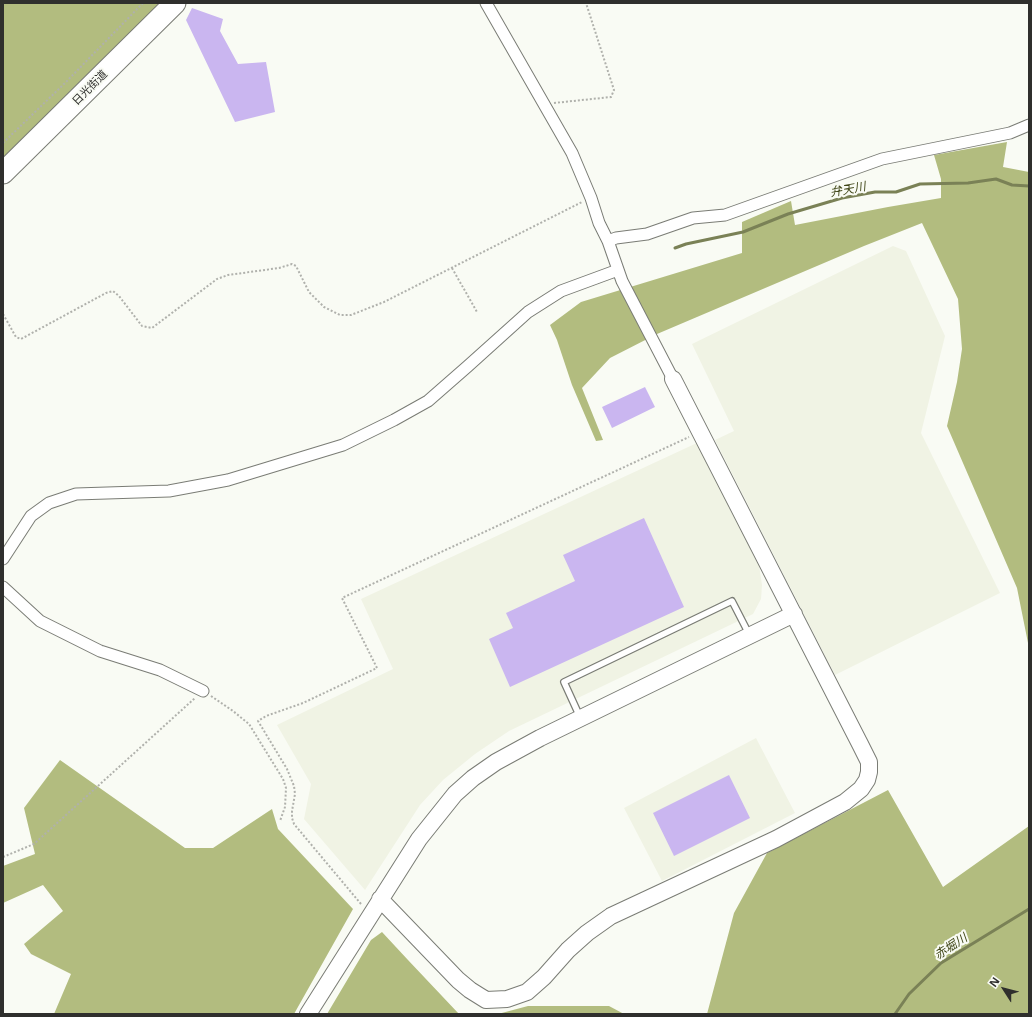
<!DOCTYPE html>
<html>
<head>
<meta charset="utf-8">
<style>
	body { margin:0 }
	#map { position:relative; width:1032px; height:1017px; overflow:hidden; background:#f9fbf4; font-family:"Open Sans",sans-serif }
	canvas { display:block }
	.frame { position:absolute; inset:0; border:4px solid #2f2f2d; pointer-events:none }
	.north { position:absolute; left:984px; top:969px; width:40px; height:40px; -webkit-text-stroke:3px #f9fbf4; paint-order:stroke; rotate:306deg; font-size:11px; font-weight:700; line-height:16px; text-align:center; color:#2f2f2d }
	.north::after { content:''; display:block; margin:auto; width:14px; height:18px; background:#2f2f2d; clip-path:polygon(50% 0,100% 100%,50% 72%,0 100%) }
</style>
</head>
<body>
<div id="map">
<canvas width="1032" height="1017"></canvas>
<div class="frame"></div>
<div class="north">N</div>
</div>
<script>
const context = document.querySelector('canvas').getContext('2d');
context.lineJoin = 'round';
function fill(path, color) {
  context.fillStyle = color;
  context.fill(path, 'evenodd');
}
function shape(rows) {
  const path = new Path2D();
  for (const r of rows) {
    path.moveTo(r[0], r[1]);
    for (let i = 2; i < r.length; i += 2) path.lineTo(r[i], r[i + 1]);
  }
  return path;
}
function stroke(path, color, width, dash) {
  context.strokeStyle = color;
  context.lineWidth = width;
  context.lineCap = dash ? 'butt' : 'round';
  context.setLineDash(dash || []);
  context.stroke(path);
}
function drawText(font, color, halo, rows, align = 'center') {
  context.font = font + ' "Open Sans","Noto Sans JP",sans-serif';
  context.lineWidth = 4;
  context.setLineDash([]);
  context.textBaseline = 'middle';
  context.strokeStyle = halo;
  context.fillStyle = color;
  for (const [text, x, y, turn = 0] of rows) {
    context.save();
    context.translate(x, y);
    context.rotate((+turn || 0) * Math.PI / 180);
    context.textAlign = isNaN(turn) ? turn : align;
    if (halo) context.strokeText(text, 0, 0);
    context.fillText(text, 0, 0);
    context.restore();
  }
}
const built = shape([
	[893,246,906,251,945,336,921,433,1000,593,835,675,715,440,734,431,692,344],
	[699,442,758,558,762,585,761,599,753,614,509,731,475,754,443,780,420,805,365,890,304,819,311,784,277,725,393,669,361,599],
	[756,738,795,813,662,881,624,808]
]);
const forest = shape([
	[3,3,165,3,3,163],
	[1007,142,1003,167,1029,172,1029,648,1017,588,947,426,957,382,962,349,958,299,922,223,864,246,657,334,610,358,582,388,603,440,596,441,572,385,557,340,550,325,581,302,742,253,742,222,791,201,795,225,888,207,941,198,941,179,934,155],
	[60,760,185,848,213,848,272,809,278,829,353,909,294,1014,54,1014,71,974,31,954,24,944,63,911,43,885,3,903,3,866,35,854,24,808],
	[888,790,943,887,1029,826,1029,1014,707,1014,734,913,767,853],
	[382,932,408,960,459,1014,327,1014,371,940],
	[528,1006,609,1006,624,1014,498,1014]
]);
const stream = shape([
	[675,248,686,244,743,232,788,214,842,198,875,192,896,192,920,184,968,183,996,179,1012,185,1029,186],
	[895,1014,909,994,941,963,1029,909]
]);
const building = shape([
	[192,8,223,19,220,31,238,64,266,62,275,112,235,122,186,20],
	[645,387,655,407,612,428,602,407],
	[644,518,684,607,510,687,489,639,513,628,506,613,575,581,563,555],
	[729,775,750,818,674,856,653,813]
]);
const path = shape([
	[554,103,611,97,614,90,586,3],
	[3,143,66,82,143,3],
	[452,268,477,312],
	[3,314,16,337,21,339,106,293,113,291,119,296,142,326,152,328,217,279,228,275,279,268,292,264,296,266,309,292,324,307,340,315,351,315,384,302,582,202],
	[211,696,233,711,249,724,283,779,286,788,285,807,280,821],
	[3,857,34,844,195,698],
	[361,904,294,824,292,818,292,811,295,794,294,786,287,769,258,721,266,716,303,703,377,668,342,598,689,437]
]);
const lane = shape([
	[580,717,564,682,732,601,749,634]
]);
const street = shape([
	[486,3,572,153,591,198,599,223,608,241,622,281,673,379],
	[608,241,616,238,647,234,693,218,725,215,882,159,1010,133,1029,125],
	[3,559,31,516,49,503,76,494,169,491,228,480,343,445,394,420,428,401,468,366,528,312,561,291,618,270],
	[3,587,40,621,100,651,160,670,203,691]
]);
const secondary = shape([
	[380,899,458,980,470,990,486,1000,507,999,527,992,544,977,568,950,587,933,611,916,776,839,845,802,861,789,867,780,869,772,869,762,860,744,673,379],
	[308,1014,419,839,455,794,473,778,496,762,540,738,794,614]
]);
const highway = shape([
	[3,173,175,3]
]);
const streetNames = [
	["日光街道",90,88,-45]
];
const waterNames = [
	["弁天川",848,190,-10],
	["赤堀川",951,947,-33]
];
fill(built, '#f0f3e4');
fill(forest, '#b2bc7f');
stroke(stream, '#7a8156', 3);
fill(building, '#cab6f0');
stroke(lane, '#7a7c75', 8);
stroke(street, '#7a7c75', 13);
stroke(secondary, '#7a7c75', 18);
stroke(highway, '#7a7c75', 23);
stroke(path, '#b0b1ac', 2, [2, 2]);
stroke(lane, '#fff', 5.5);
stroke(street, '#fff', 11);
stroke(secondary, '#fff', 16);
stroke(highway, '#fff', 21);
drawText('11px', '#2f2f2d', '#f9fbf4', streetNames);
drawText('italic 12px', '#404618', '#f9fbf4', waterNames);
</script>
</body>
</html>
